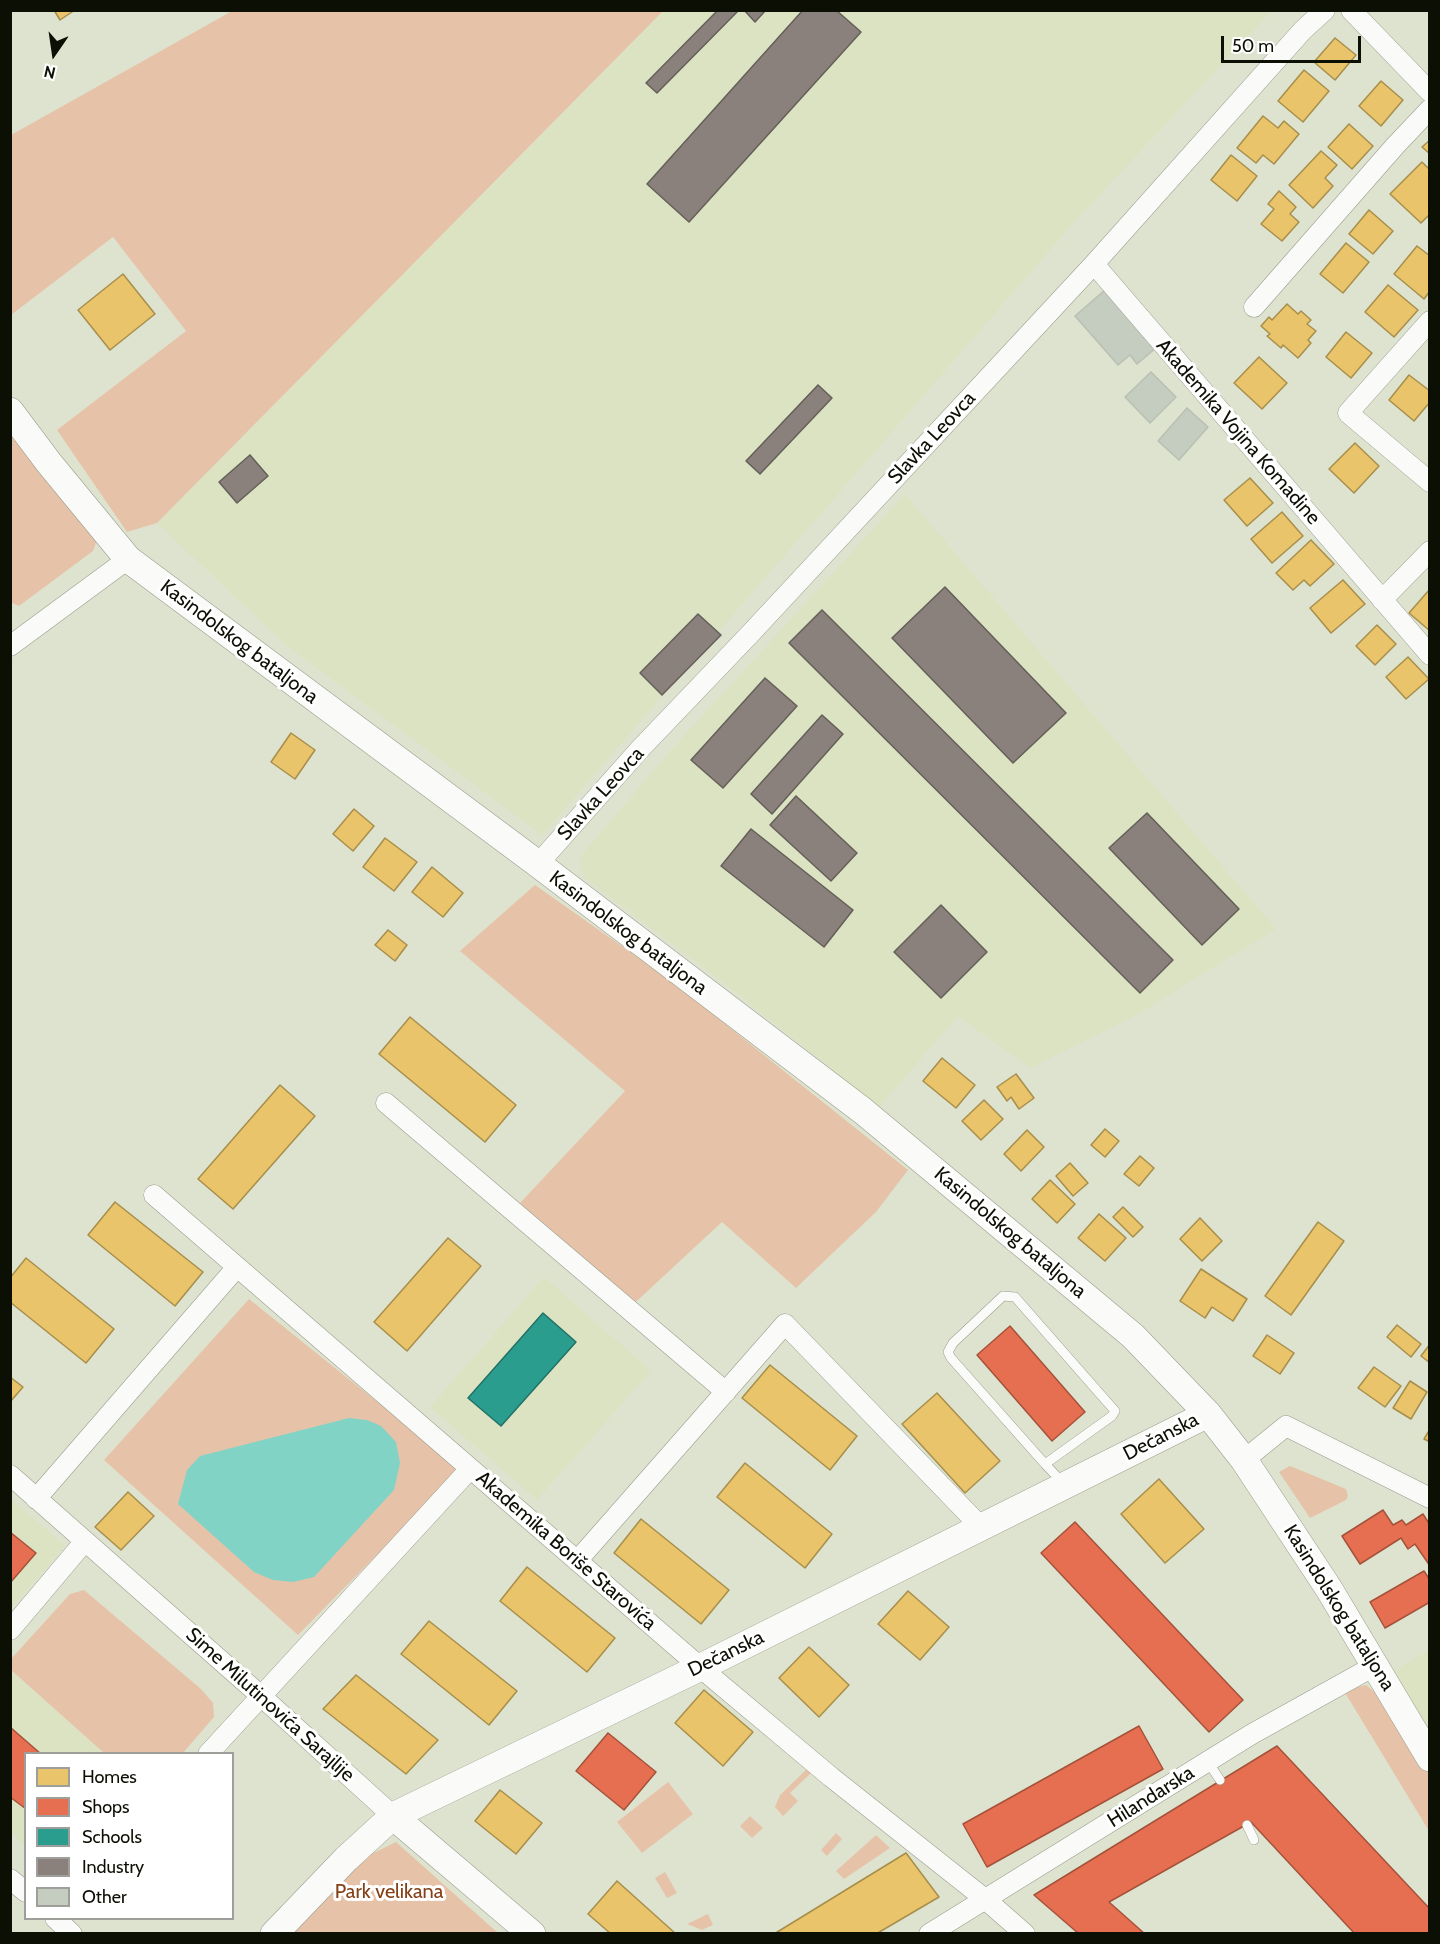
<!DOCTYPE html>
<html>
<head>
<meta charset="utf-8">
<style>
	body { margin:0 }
	#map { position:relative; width:1440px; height:1944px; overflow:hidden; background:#dee3cf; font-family:Cabin,sans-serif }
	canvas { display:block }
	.frame { position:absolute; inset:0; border:12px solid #0c0f04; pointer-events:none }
	.legend { position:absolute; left:24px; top:1752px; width:210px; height:168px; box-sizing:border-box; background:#fff; border:2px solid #9e9f9b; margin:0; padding:8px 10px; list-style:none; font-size:18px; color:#0c0f04 }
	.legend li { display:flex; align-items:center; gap:12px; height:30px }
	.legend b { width:30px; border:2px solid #9e9f9b }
	.north { position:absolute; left:24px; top:24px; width:60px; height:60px; -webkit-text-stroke:4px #fff; paint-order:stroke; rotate:193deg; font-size:16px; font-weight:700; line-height:24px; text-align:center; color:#0c0f04 }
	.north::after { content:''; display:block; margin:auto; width:21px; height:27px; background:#0c0f04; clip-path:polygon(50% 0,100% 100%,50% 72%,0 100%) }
	.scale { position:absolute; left:1221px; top:36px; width:140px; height:27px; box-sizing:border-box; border:3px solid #0c0f04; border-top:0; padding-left:8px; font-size:18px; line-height:21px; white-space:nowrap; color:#0c0f04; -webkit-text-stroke:4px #fff; paint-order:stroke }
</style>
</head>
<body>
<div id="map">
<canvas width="1440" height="1944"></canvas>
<div class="frame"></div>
<ul class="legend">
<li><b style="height:16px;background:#e9c46a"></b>Homes</li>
<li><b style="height:16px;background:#e76f51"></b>Shops</li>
<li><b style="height:16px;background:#2a9d8f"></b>Schools</li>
<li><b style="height:16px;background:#8a817c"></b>Industry</li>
<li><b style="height:16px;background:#c4cdbf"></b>Other</li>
</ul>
<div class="north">N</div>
<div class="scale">50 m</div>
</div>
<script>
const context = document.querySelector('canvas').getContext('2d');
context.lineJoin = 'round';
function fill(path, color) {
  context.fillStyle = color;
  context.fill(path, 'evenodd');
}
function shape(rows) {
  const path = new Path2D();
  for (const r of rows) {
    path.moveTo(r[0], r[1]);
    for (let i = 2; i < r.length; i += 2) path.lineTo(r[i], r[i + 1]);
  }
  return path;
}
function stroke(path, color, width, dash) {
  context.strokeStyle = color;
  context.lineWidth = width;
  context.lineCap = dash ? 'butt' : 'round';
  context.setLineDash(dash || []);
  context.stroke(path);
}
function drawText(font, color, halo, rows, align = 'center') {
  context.font = font + ' Cabin,sans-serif';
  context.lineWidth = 6;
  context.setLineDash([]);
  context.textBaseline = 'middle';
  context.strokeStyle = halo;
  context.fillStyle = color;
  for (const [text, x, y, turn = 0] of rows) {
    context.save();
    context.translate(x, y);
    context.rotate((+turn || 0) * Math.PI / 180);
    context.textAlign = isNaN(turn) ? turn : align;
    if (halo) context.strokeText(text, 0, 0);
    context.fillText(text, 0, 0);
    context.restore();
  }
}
const built = shape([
	[663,11,1272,11,1076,220,542,835,287,646,157,523],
	[905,494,1276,929,1133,1017,1030,1068,958,1016,879,1107,729,987,586,879,580,868,580,857,671,750],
	[544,1277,651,1371,537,1500,430,1407],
	[11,1499,65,1546,11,1608],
	[1429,1650,1429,1739,1394,1671],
	[10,1670,104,1753,26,1754,25,1845,11,1832]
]);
const green = shape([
	[232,11,663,11,157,523,127,532,57,430,186,331,113,237,11,315,11,135],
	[10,423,99,535,93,551,19,606,10,602],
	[535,885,670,980,908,1170,876,1212,796,1288,722,1222,625,1312,520,1203,625,1091,460,951],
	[249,1299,461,1469,298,1635,104,1460],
	[1290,1466,1346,1489,1348,1496,1346,1500,1310,1518,1279,1472],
	[84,1590,201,1689,213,1703,214,1717,183,1753,104,1753,11,1670,11,1659,70,1594],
	[1366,1685,1385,1700,1429,1774,1429,1831,1344,1691],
	[807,1769,811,1773,790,1793,798,1801,783,1816,775,1807,780,1795],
	[668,1782,693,1814,642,1853,617,1822],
	[750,1816,763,1828,752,1838,740,1826],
	[836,1833,842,1839,827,1856,821,1850],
	[876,1835,890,1848,844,1879,836,1871],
	[396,1842,498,1933,290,1934,357,1861],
	[665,1872,677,1893,667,1898,655,1878],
	[708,1914,713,1925,702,1930,687,1924]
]);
const water = shape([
	[349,1418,367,1420,381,1426,396,1442,400,1463,394,1490,314,1577,293,1582,273,1580,254,1572,178,1504,187,1470,200,1456]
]);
const homes = shape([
	[54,10,75,10,60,20,54,10],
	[1335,38,1356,55,1335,80,1314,62,1335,38],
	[1304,70,1329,91,1303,122,1278,101,1304,70],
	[1381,81,1403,100,1381,126,1359,106,1381,81],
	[1263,116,1278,128,1284,121,1299,134,1274,164,1263,155,1256,163,1237,148,1263,116],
	[1349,124,1373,146,1352,169,1328,147,1349,124],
	[1430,140,1430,154,1422,147,1430,140],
	[1321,151,1337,165,1325,178,1333,186,1313,208,1289,185,1321,151],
	[1231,155,1257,176,1237,201,1211,180,1231,155],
	[1422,162,1430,170,1430,214,1421,223,1390,194,1422,162],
	[1279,191,1296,207,1290,214,1299,222,1282,241,1261,224,1274,209,1268,204,1279,191],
	[1369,210,1393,231,1373,254,1349,234,1369,210],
	[1346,243,1369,262,1343,293,1320,274,1346,243],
	[1417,246,1430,256,1430,291,1424,299,1394,274,1417,246],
	[123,274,155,314,110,350,78,310,123,274],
	[1388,285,1418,310,1394,337,1365,312,1388,285],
	[1287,304,1298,314,1301,311,1311,320,1307,324,1316,331,1308,340,1311,343,1298,358,1283,345,1281,348,1267,336,1270,334,1261,326,1269,317,1272,320,1287,304],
	[1346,332,1372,353,1351,378,1326,357,1346,332],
	[1259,357,1287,383,1262,409,1234,383,1259,357],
	[1409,375,1430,391,1430,402,1414,421,1389,400,1409,375],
	[1355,443,1379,466,1354,493,1329,469,1355,443],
	[1250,478,1273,503,1247,526,1224,500,1250,478],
	[1282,512,1303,536,1272,563,1251,539,1282,512],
	[1311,540,1334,564,1310,586,1304,580,1293,590,1276,573,1311,540],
	[1343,580,1365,604,1331,633,1310,608,1343,580],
	[1430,589,1430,631,1409,613,1430,589],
	[1377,625,1396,644,1375,665,1356,646,1377,625],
	[1408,657,1429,679,1406,699,1386,677,1408,657],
	[291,733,315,750,295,779,271,762,291,733],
	[354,809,374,826,353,851,333,834,354,809],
	[385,838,417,862,394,891,363,867,385,838],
	[432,867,463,893,443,917,412,892,432,867],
	[388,930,407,945,395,961,375,945,388,930],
	[410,1017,516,1105,485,1142,379,1054,410,1017],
	[942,1058,975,1085,956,1108,923,1081,942,1058],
	[1016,1074,1034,1098,1019,1109,1011,1097,1007,1101,997,1087,1016,1074],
	[280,1085,315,1116,233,1209,198,1179,280,1085],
	[984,1100,1003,1119,981,1140,962,1121,984,1100],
	[1105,1129,1119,1141,1105,1157,1091,1145,1105,1129],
	[1027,1130,1044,1147,1021,1171,1004,1154,1027,1130],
	[1140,1156,1154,1168,1139,1186,1124,1174,1140,1156],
	[1070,1163,1088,1183,1073,1196,1056,1176,1070,1163],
	[1050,1180,1075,1204,1057,1223,1032,1199,1050,1180],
	[115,1202,203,1272,175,1306,88,1235,115,1202],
	[1123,1207,1143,1227,1133,1237,1113,1217,1123,1207],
	[1099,1214,1126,1238,1105,1261,1078,1238,1099,1214],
	[1200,1218,1222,1241,1202,1261,1180,1239,1200,1218],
	[1318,1222,1344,1241,1291,1315,1265,1296,1318,1222],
	[448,1238,481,1266,407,1351,374,1322,448,1238],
	[26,1258,114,1329,86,1363,10,1302,10,1278,26,1258],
	[1201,1269,1247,1299,1233,1321,1212,1307,1205,1318,1180,1301,1201,1269],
	[1397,1325,1421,1344,1411,1357,1387,1337,1397,1325],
	[1267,1335,1294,1353,1280,1374,1253,1356,1267,1335],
	[1430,1344,1430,1363,1421,1356,1430,1344],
	[770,1365,857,1436,830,1470,742,1398,770,1365],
	[1374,1367,1401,1386,1385,1407,1358,1388,1374,1367],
	[10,1377,23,1387,10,1402,10,1377],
	[1410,1381,1427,1392,1411,1419,1393,1408,1410,1381],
	[937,1393,1000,1461,965,1493,902,1424,937,1393],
	[1430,1429,1430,1442,1424,1439,1430,1429],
	[745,1463,832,1534,805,1568,717,1497,745,1463],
	[1159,1479,1204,1529,1165,1563,1121,1514,1159,1479],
	[128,1492,154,1516,121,1550,95,1527,128,1492],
	[641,1519,729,1590,701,1624,614,1553,641,1519],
	[527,1567,615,1638,587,1672,500,1601,527,1567],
	[908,1591,949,1627,920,1660,878,1624,908,1591],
	[429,1621,517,1691,489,1725,401,1654,429,1621],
	[809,1647,849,1685,819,1717,779,1678,809,1647],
	[356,1675,438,1740,406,1774,323,1709,356,1675],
	[704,1690,753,1732,723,1766,675,1723,704,1690],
	[500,1790,542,1823,516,1854,475,1821,500,1790],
	[906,1853,939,1897,876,1934,774,1934,906,1853],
	[617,1881,676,1934,611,1934,588,1914,617,1881]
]);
const shops = shape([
	[1010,1326,1085,1412,1052,1441,977,1355,1010,1326],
	[1383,1510,1393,1525,1402,1520,1406,1525,1423,1514,1430,1525,1430,1566,1415,1544,1408,1549,1401,1538,1360,1564,1342,1536,1383,1510],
	[1075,1522,1243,1700,1209,1732,1041,1553,1075,1522],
	[10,1532,36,1553,10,1583,10,1532],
	[1424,1571,1430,1580,1430,1602,1385,1628,1370,1602,1424,1571],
	[1139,1726,1163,1769,987,1867,963,1824,1139,1726],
	[10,1727,41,1754,26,1754,26,1809,10,1797,10,1727],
	[608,1733,656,1772,624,1810,576,1771,608,1733],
	[1277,1746,1430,1909,1430,1934,1355,1934,1251,1822,1109,1902,1145,1934,1079,1934,1034,1895,1277,1746]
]);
const schools = shape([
	[543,1313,576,1342,501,1426,468,1398,543,1313]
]);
const industry = shape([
	[718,10,739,10,657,93,646,83,718,10],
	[744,10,766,10,755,22,744,10],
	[803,10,836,10,861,32,689,222,647,184,803,10],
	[818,385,832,398,760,474,746,461,818,385],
	[250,455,268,476,237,503,219,482,250,455],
	[945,587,1066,713,1013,763,892,638,945,587],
	[822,610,1173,960,1140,993,789,643,822,610],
	[698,614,721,635,662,695,640,673,698,614],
	[765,678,797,706,723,788,691,760,765,678],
	[822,715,843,734,772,814,751,794,822,715],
	[796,796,857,853,831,881,770,825,796,796],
	[1147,813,1239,909,1202,945,1109,848,1147,813],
	[751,829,853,910,824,947,721,866,751,829],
	[941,905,987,952,941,998,894,952,941,905]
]);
const building = shape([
	[1106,289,1157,347,1137,364,1130,355,1118,365,1075,316,1106,289],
	[1151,372,1176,397,1150,423,1125,397,1151,372],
	[1187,408,1208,427,1179,460,1158,441,1187,408]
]);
const lane = shape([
	[1045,1464,1112,1416,1115,1411,1015,1297,1003,1296,953,1343,948,1352,951,1358,1045,1464,1064,1484],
	[1208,1762,1220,1780],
	[1247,1825,1254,1840]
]);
const street = shape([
	[1351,10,1430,92],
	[1094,264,1430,655],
	[1254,307,1395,146,1430,109],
	[1430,321,1348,413,1430,482],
	[1382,600,1430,551],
	[10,646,128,559],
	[538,864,640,749,750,634,1094,264,1303,30,1325,10],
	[386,1103,726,1392],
	[154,1195,714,1679,831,1777,985,1899,1025,1934],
	[1244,1460,1286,1426,1430,1498],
	[10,1475,261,1696,393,1816],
	[36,1499,237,1267],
	[577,1561,785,1324,981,1527],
	[10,1630,85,1541],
	[208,1754,470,1469],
	[10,1879,26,1892],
	[55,1918,72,1934],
	[929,1934,1252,1734,1376,1665]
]);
const secondary = shape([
	[10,411,49,463,128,559,538,864,863,1111,1133,1336,1208,1414,1244,1460,1329,1589,1430,1758],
	[393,1816,532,1934],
	[274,1934,346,1859,393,1816,701,1667,1208,1414]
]);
const streetNames = [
	["Akademika Vojina Komadine",1238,432,49],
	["Slavka Leovca",932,438,-47],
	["Kasindolskog bataljona",239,642,37],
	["Slavka Leovca",601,794,-48],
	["Kasindolskog bataljona",628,933,37],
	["Kasindolskog bataljona",1010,1233,40],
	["Dečanska",1161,1437,-27],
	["Akademika Boriše Starovića",566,1551,41],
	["Kasindolskog bataljona",1339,1608,58],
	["Dečanska",726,1654,-26],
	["Sime Milutinovića Sarajlije",270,1705,42],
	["Hilandarska",1151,1797,-32]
];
const parkNames = [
	["Park velikana",389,1892]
];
fill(built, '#dce3c2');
fill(green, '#e6c3a8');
fill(water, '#81d3c6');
fill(homes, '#e9c46a');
stroke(homes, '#a78e4b', 1.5);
fill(shops, '#e76f51');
stroke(shops, '#a5523a', 1.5);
fill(schools, '#2a9d8f');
stroke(schools, '#217265', 1.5);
fill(industry, '#8a817c');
stroke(industry, '#645f58', 1.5);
fill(building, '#c4cdbf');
stroke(building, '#b8c0b2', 1.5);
stroke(lane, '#999d8e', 10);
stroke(street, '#999d8e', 21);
stroke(secondary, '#999d8e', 28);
stroke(lane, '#fafbf8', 9);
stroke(street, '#fafbf8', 20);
stroke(secondary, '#fafbf8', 27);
drawText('20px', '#0c0f04', '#fff', streetNames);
drawText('20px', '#854017', '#fff', parkNames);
</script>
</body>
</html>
